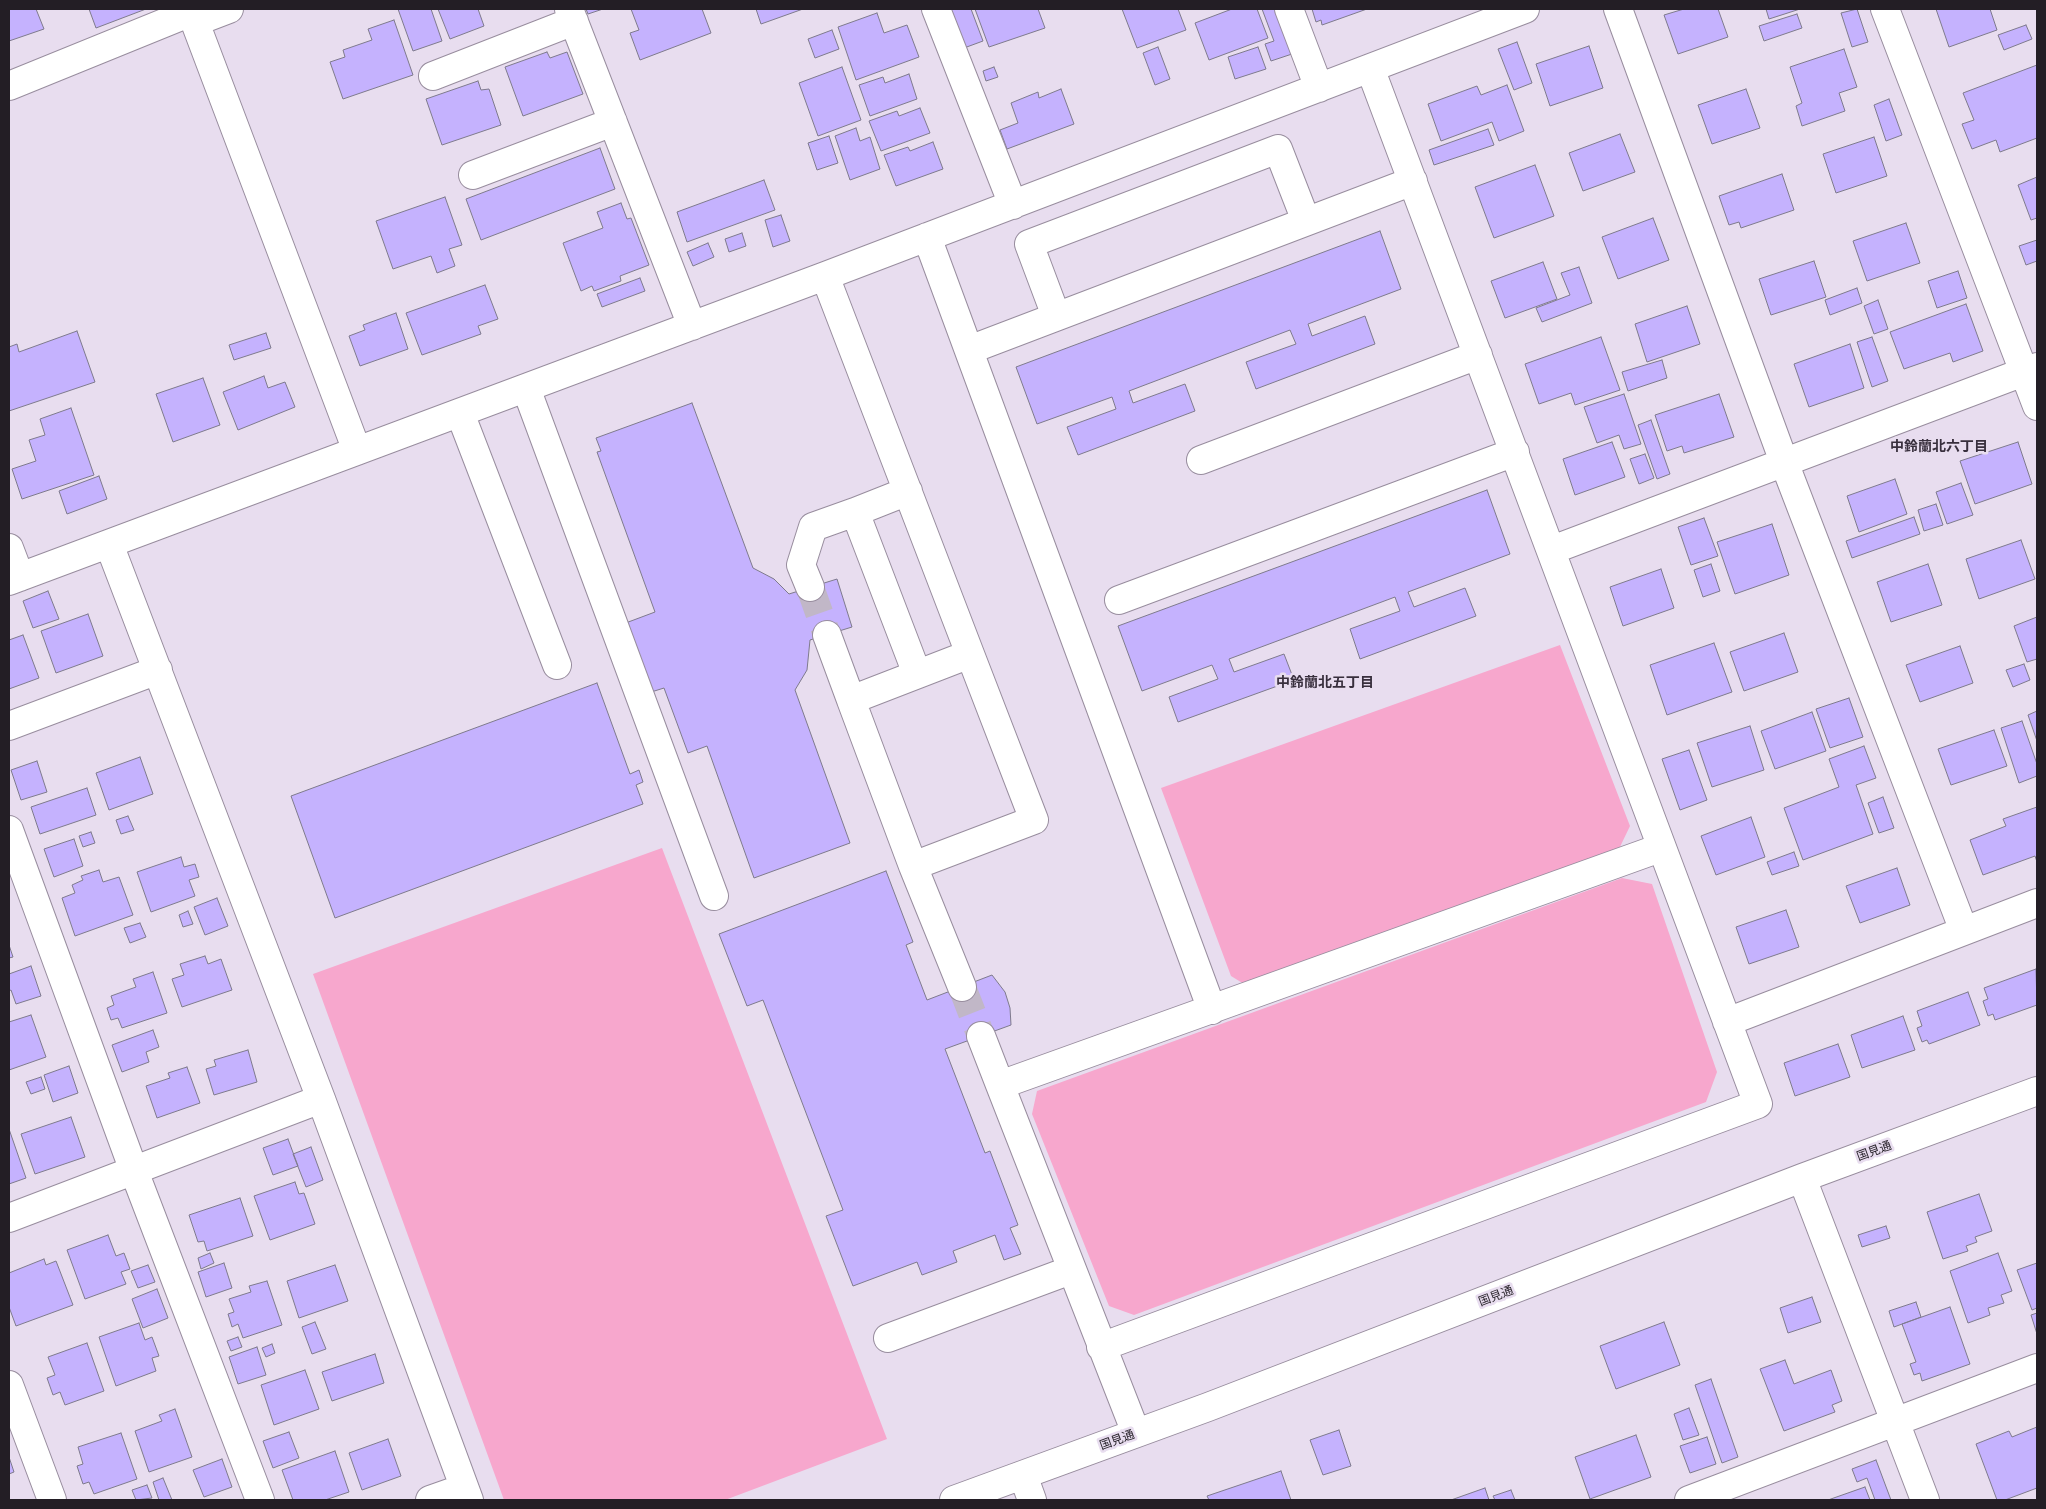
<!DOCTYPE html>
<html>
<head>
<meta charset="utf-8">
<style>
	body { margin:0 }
	#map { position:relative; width:2046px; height:1509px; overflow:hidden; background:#e8ddef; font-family:Lato,sans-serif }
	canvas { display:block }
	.frame { position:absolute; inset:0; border:10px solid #231e25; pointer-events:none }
</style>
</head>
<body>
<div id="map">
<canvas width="2046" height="1509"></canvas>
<div class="frame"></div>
</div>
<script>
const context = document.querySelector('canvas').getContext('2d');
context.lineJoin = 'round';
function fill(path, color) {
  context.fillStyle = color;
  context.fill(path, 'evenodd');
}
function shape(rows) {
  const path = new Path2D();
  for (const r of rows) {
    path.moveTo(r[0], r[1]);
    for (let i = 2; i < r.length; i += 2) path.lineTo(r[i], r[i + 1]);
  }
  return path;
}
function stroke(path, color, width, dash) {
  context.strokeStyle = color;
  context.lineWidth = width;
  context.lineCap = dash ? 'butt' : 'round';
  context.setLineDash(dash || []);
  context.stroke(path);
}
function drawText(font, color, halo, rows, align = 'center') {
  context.font = font + ' Lato,"Noto Sans JP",sans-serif';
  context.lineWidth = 5;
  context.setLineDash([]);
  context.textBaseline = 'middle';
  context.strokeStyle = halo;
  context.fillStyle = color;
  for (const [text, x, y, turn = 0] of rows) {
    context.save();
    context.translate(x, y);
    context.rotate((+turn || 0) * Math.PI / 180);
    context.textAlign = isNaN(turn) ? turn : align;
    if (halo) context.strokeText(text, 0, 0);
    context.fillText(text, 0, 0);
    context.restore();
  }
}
const green = shape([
	[1560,645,1630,826,1618,851,1244,984,1231,976,1161,788],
	[662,848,887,1439,725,1500,504,1500,313,974],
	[1622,878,1652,884,1717,1072,1706,1102,1134,1315,1109,1306,1032,1114,1037,1091]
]);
const building = shape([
	[9,9,36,9,44,29,9,41,9,9],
	[89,9,146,9,96,28,89,9],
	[398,9,431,9,442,41,413,51,398,9],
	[438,9,478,9,484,26,450,39,438,9],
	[586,9,603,9,588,14,586,9],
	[631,9,702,9,711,33,640,60,630,33,639,30,631,9],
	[756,9,803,9,761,24,756,9],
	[951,9,971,9,983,41,964,48,951,9],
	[975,9,1038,9,1045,28,989,47,975,9],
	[1122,9,1178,9,1186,30,1137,48,1122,9],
	[1232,9,1257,9,1268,38,1209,60,1195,23,1232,9],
	[1262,9,1275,9,1292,54,1271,61,1265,44,1274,41,1262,9],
	[1312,9,1367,9,1322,25,1321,20,1316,22,1312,9],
	[1684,9,1718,9,1728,37,1678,54,1664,15,1684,9],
	[1766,9,1800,9,1769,19,1766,9],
	[1857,9,1868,42,1852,47,1841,13,1857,9],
	[1936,9,1990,9,1997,30,1949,47,1936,9],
	[877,13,884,33,907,25,919,57,856,80,838,27,877,13],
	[1797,14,1802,28,1764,41,1759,26,1797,14],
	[394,20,413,75,343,99,330,62,345,57,343,50,372,40,368,29,394,20],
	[2026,25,2032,39,2004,50,1998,35,2026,25],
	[832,30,839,49,815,58,808,39,832,30],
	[1517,42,1532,83,1514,90,1498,49,1517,42],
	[1589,46,1603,88,1550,106,1536,64,1589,46],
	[1158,47,1170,79,1155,85,1143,53,1158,47],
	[1258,47,1266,69,1235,79,1228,57,1258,47],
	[1844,49,1857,87,1839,93,1845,111,1802,126,1796,106,1802,103,1790,67,1844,49],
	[547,52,550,58,567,52,583,94,523,116,505,67,547,52],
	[2037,65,2037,138,2000,152,1996,140,1972,149,1962,124,1974,120,1963,93,2037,65],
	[842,67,861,120,818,136,799,83,842,67],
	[994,67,998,77,986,81,983,71,994,67],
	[909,74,917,99,870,116,859,85,883,77,885,83,909,74],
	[478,81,481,90,489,89,501,125,442,145,426,99,478,81],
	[1507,85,1524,131,1499,141,1492,122,1441,141,1428,104,1477,86,1481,95,1507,85],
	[1061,89,1074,124,1007,149,1000,130,1018,123,1011,103,1038,92,1039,98,1061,89],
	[1746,89,1760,128,1712,144,1698,105,1746,89],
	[1889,99,1902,135,1886,141,1874,105,1889,99],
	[920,108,930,133,881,151,869,121,897,111,899,116,920,108],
	[856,128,860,141,870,137,880,169,850,180,835,136,856,128],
	[1488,129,1494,145,1434,165,1429,150,1488,129],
	[1620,134,1635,172,1583,191,1569,153,1620,134],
	[829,136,838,163,817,170,808,143,829,136],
	[1874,137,1887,176,1836,193,1823,154,1874,137],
	[933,142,943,169,896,186,884,155,908,147,910,151,933,142],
	[600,148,615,189,481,240,466,199,600,148],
	[1535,165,1554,216,1494,238,1475,187,1535,165],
	[1782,174,1794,210,1741,228,1739,222,1729,225,1719,196,1782,174],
	[2037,177,2037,218,2031,220,2018,185,2037,177],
	[764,180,775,210,687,242,677,212,764,180],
	[445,197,462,245,449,249,455,266,437,273,431,256,393,269,376,221,445,197],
	[621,203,627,219,631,218,649,265,620,276,621,281,594,291,592,286,581,291,563,243,603,228,597,212,621,203],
	[781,215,790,241,773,247,765,220,781,215],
	[1653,218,1669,260,1618,279,1602,237,1653,218],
	[1906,223,1920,263,1867,281,1853,241,1906,223],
	[1380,231,1401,289,1308,324,1312,336,1365,316,1375,344,1256,389,1246,362,1296,344,1290,330,1129,391,1133,403,1185,384,1195,411,1078,455,1067,427,1116,409,1112,397,1037,424,1016,367,1380,231],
	[742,233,746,246,729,252,725,239,742,233],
	[2037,240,2037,261,2026,265,2019,246,2037,240],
	[708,243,714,257,693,266,687,252,708,243],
	[1814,261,1826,297,1771,315,1759,279,1814,261],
	[1543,262,1557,299,1505,318,1491,281,1543,262],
	[1579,267,1592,303,1542,322,1536,308,1570,295,1561,273,1579,267],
	[1958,271,1967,298,1937,308,1928,281,1958,271],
	[640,278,645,291,602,307,597,294,640,278],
	[485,285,498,319,478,326,481,334,422,355,406,313,485,285],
	[1857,288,1862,303,1830,315,1825,300,1857,288],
	[1878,300,1888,329,1874,334,1864,306,1878,300],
	[1966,304,1983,351,1953,362,1950,353,1904,369,1890,332,1966,304],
	[1687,306,1700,344,1647,362,1635,324,1687,306],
	[396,313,408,349,360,366,349,336,365,330,363,325,396,313],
	[77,331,95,382,9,411,9,347,17,344,19,352,77,331],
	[266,333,271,348,234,360,229,345,266,333],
	[1601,337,1620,390,1575,405,1571,393,1539,404,1525,364,1601,337],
	[1872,337,1888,381,1872,387,1857,342,1872,337],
	[1850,344,1864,388,1809,407,1794,364,1850,344],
	[1662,360,1667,378,1628,391,1622,372,1662,360],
	[264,376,268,388,285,382,295,407,238,430,223,392,264,376],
	[203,378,220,425,173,442,156,394,203,378],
	[1624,394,1641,444,1624,449,1619,435,1597,443,1584,407,1624,394],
	[1719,394,1734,437,1684,453,1682,446,1667,451,1655,415,1719,394],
	[692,403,753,568,774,579,789,594,837,579,852,627,810,640,807,670,795,690,850,843,754,878,707,746,688,753,664,688,648,693,623,624,655,612,597,452,601,451,596,438,692,403],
	[71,408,94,475,22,499,12,469,36,461,29,440,45,435,40,419,71,408],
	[1651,420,1670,474,1657,479,1638,425,1651,420],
	[1612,442,1625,477,1575,495,1563,459,1612,442],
	[2018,442,2032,484,1975,504,1960,461,2018,442],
	[1645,454,1654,478,1639,484,1630,459,1645,454],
	[99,476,107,499,67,514,59,491,99,476],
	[1895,479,1907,514,1859,532,1847,496,1895,479],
	[1961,483,1973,515,1947,524,1936,492,1961,483],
	[1487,490,1510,554,1408,592,1414,607,1465,588,1476,616,1360,659,1350,629,1400,611,1395,597,1229,659,1234,672,1284,654,1294,680,1178,722,1169,697,1218,679,1212,665,1142,691,1118,626,1487,490],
	[1936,504,1943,525,1924,531,1918,510,1936,504],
	[1914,517,1920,534,1852,558,1846,541,1914,517],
	[1704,518,1718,556,1691,565,1678,527,1704,518],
	[1772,524,1789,575,1735,594,1717,542,1772,524],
	[2021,540,2035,579,1979,599,1966,559,2021,540],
	[1711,564,1720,591,1703,597,1694,570,1711,564],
	[1928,564,1942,605,1891,622,1877,582,1928,564],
	[1661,569,1674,608,1623,626,1610,587,1661,569],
	[48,591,59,619,33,628,23,601,48,591],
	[88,614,103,656,56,673,41,631,88,614],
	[2037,617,2037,659,2027,662,2014,626,2037,617],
	[1784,633,1798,672,1744,691,1730,652,1784,633],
	[23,635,39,678,9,689,9,640,23,635],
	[1714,643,1732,692,1667,715,1650,665,1714,643],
	[1960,646,1973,683,1920,702,1906,665,1960,646],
	[2024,664,2030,680,2013,687,2006,670,2024,664],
	[597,683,630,774,639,770,643,782,636,785,643,804,335,918,291,796,597,683],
	[1849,698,1863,737,1830,748,1816,709,1849,698],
	[2037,711,2037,741,2028,715,2037,711],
	[1812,712,1826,751,1775,769,1761,731,1812,712],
	[2022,721,2037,764,2037,776,2019,783,2001,728,2022,721],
	[1750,726,1764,770,1712,787,1697,743,1750,726],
	[1994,730,2007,766,1951,785,1938,749,1994,730],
	[1864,746,1876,778,1856,785,1873,834,1803,860,1784,808,1839,787,1829,759,1864,746],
	[1689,750,1707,800,1680,810,1662,759,1689,750],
	[140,757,153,794,109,810,96,773,140,757],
	[37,761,47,792,21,800,11,770,37,761],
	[87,788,96,815,40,834,31,807,87,788],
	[1883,797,1894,828,1879,833,1868,803,1883,797],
	[2037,807,2037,862,2035,856,1983,875,1970,840,2006,826,2003,819,2037,807],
	[128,816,134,830,121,834,116,820,128,816],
	[1751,817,1765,857,1716,875,1701,836,1751,817],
	[91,832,95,843,83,847,79,836,91,832],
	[74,839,83,866,54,877,44,849,74,839],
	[1794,852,1799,866,1772,875,1767,862,1794,852],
	[181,857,184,867,195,864,199,877,189,880,195,896,151,912,137,872,181,857],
	[1897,868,1910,905,1860,923,1846,886,1897,868],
	[99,870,103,882,119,877,133,915,75,936,62,898,75,893,72,885,83,880,81,876,99,870],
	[886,871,913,942,906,945,927,1000,992,975,1005,992,1010,1008,1011,1025,945,1049,985,1153,990,1151,1018,1225,1010,1228,1021,1254,1004,1260,995,1235,953,1251,957,1262,922,1275,917,1262,853,1286,826,1216,843,1210,763,1000,747,1006,719,934,886,871],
	[217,898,228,926,205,935,194,907,217,898],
	[1786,910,1799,947,1749,964,1736,927,1786,910],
	[188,911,193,924,183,927,179,915,188,911],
	[140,923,146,937,130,943,124,928,140,923],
	[9,945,13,957,9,958,9,945],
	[205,956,208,964,221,959,232,990,182,1007,172,979,184,975,180,964,205,956],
	[31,966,41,996,16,1004,11,990,9,991,9,974,31,966],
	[2036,969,2037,1005,1995,1020,1993,1014,1988,1016,1983,1001,1988,999,1984,988,2036,969],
	[153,972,167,1013,122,1028,118,1018,111,1020,107,1008,114,1005,111,996,136,987,133,979,153,972],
	[1968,992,1980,1025,1929,1044,1927,1040,1922,1042,1917,1028,1922,1026,1917,1011,1968,992],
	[31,1015,46,1057,9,1070,9,1022,31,1015],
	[1903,1016,1915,1050,1862,1068,1851,1035,1903,1016],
	[153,1030,159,1047,146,1052,149,1062,122,1072,112,1045,153,1030],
	[1838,1044,1850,1077,1795,1096,1784,1063,1838,1044],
	[248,1050,257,1082,214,1095,206,1069,216,1066,214,1060,248,1050],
	[69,1066,78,1093,53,1102,44,1075,69,1066],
	[187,1067,200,1103,157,1118,146,1086,170,1078,168,1073,187,1067],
	[41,1077,45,1089,31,1094,26,1082,41,1077],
	[71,1117,85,1157,35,1174,21,1134,71,1117],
	[9,1129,26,1178,9,1184,9,1129],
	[288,1139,298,1166,273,1175,263,1148,288,1139],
	[311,1147,323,1180,306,1187,293,1154,311,1147],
	[295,1182,299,1194,304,1193,315,1224,270,1240,254,1196,295,1182],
	[1979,1194,1992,1231,1975,1237,1977,1242,1966,1246,1968,1251,1943,1259,1927,1212,1979,1194],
	[240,1198,253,1236,207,1251,204,1241,198,1242,189,1215,240,1198],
	[1886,1226,1890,1238,1862,1247,1858,1235,1886,1226],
	[108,1235,116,1256,124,1253,130,1269,121,1272,126,1284,85,1299,67,1250,108,1235],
	[210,1253,214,1263,201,1269,198,1258,210,1253],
	[1998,1253,2012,1291,2001,1295,2004,1303,1988,1308,1990,1315,1968,1323,1950,1271,1998,1253],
	[44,1259,46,1265,56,1261,73,1305,16,1326,9,1307,9,1273,44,1259],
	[224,1263,232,1288,206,1297,198,1272,224,1263],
	[2037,1263,2037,1308,2032,1310,2017,1270,2037,1263],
	[148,1265,155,1282,138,1288,131,1271,148,1265],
	[335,1265,348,1301,299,1318,287,1281,335,1265],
	[267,1281,282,1325,243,1338,238,1324,232,1327,228,1314,234,1312,229,1299,251,1292,249,1286,267,1281],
	[157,1289,168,1318,143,1328,132,1299,157,1289],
	[1812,1297,1821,1322,1788,1333,1780,1308,1812,1297],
	[1916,1302,1921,1317,1894,1327,1889,1311,1916,1302],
	[1950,1307,1970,1364,1922,1381,1920,1373,1914,1375,1910,1364,1916,1362,1902,1324,1950,1307],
	[2037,1313,2037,1334,2031,1315,2037,1313],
	[315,1322,326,1349,312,1354,302,1327,315,1322],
	[1664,1322,1680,1365,1616,1389,1600,1346,1664,1322],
	[139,1323,145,1340,152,1337,159,1356,152,1358,156,1371,116,1386,99,1337,139,1323],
	[238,1337,242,1347,231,1351,227,1341,238,1337],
	[87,1343,104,1391,65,1405,60,1392,53,1395,47,1378,55,1375,48,1357,87,1343],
	[272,1344,275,1353,266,1357,262,1348,272,1344],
	[257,1347,266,1375,238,1384,229,1357,257,1347],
	[375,1354,384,1383,332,1401,322,1372,375,1354],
	[1785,1360,1794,1384,1831,1370,1842,1401,1832,1405,1835,1412,1784,1431,1760,1369,1785,1360],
	[305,1370,319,1409,274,1425,261,1385,305,1370],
	[1711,1379,1738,1457,1722,1463,1695,1385,1711,1379],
	[1689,1408,1699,1435,1683,1440,1674,1414,1689,1408],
	[175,1409,192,1457,149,1472,135,1431,162,1421,159,1415,175,1409],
	[2037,1427,2037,1488,2005,1500,1997,1500,1976,1444,2009,1431,2012,1437,2037,1427],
	[1339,1430,1351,1466,1323,1475,1310,1440,1339,1430],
	[289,1432,299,1458,273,1468,263,1441,289,1432],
	[121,1433,137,1479,94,1494,89,1482,83,1484,77,1466,83,1464,78,1447,121,1433],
	[1636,1435,1651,1477,1590,1499,1575,1457,1636,1435],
	[1707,1437,1716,1464,1690,1473,1680,1446,1707,1437],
	[388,1439,401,1476,362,1490,349,1453,388,1439],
	[335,1451,349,1492,325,1500,293,1500,282,1470,335,1451],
	[9,1457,14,1472,9,1474,9,1457],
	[222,1459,232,1487,204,1497,193,1470,222,1459],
	[1876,1460,1891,1500,1875,1500,1867,1478,1857,1482,1852,1469,1876,1460],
	[1281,1471,1291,1500,1209,1500,1207,1496,1281,1471],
	[163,1478,172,1500,159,1500,153,1482,163,1478],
	[147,1485,152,1498,136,1500,132,1490,147,1485],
	[1865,1487,1870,1500,1828,1500,1865,1487],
	[1485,1488,1489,1500,1451,1500,1485,1488],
	[1511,1490,1515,1500,1495,1500,1493,1496,1511,1490]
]);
const minorTunnel = shape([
	[810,587,827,635],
	[962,987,981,1036]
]);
const minor = shape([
	[190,9,357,451],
	[569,9,692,326],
	[936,9,1013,205],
	[1289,9,1319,88],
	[1618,9,1784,462,1964,931],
	[1885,9,2037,406],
	[195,22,229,9],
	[433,76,574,21],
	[9,86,191,12],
	[473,175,613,122],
	[927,237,1212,1010],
	[825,276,970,654,1034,820,913,866,851,700,970,654],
	[1056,316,1029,244,1197,180,1278,149,1306,221],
	[969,350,1413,181],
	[526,388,714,896],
	[460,413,557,665],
	[1201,460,1478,355],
	[908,491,855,512,917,674],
	[109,544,321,1099,469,1500],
	[9,548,20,577],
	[1552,550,2037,367],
	[9,581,825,276,1525,9],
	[810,587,801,565,813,527,855,512],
	[1119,600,1515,452],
	[827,635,851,700],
	[9,726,158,670],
	[9,830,134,1171,260,1500],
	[913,866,962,987],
	[1727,1022,2037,903],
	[981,1036,1000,1085],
	[1802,1178,1925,1500],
	[9,1218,321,1099],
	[888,1338,1071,1270],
	[1101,1347,1758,1104,1370,68],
	[9,1385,52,1500],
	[1136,1433,1000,1085,1660,848],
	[1023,1475,1032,1500],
	[430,1500,464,1488],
	[954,1500,1208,1407,1802,1178,2037,1091],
	[1689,1500,2037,1368]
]);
const streetNames = [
	["国見通",1874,1151,-20],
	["国見通",1496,1296,-21],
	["国見通",1117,1440,-20]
];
const neighbourhoodNames = [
	["中鈴蘭北六丁目",1939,446],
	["中鈴蘭北五丁目",1325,682]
];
fill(green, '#f7a7cd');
fill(building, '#c5b2fe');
stroke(building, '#7e7a8c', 1);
stroke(minorTunnel, '#c1b7c7', 28, [28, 14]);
stroke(minor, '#988d9e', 30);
stroke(minor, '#fff', 28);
drawText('12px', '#231e25', '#e8ddef', streetNames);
drawText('bold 14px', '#382f3d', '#e8ddef', neighbourhoodNames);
</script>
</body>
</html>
